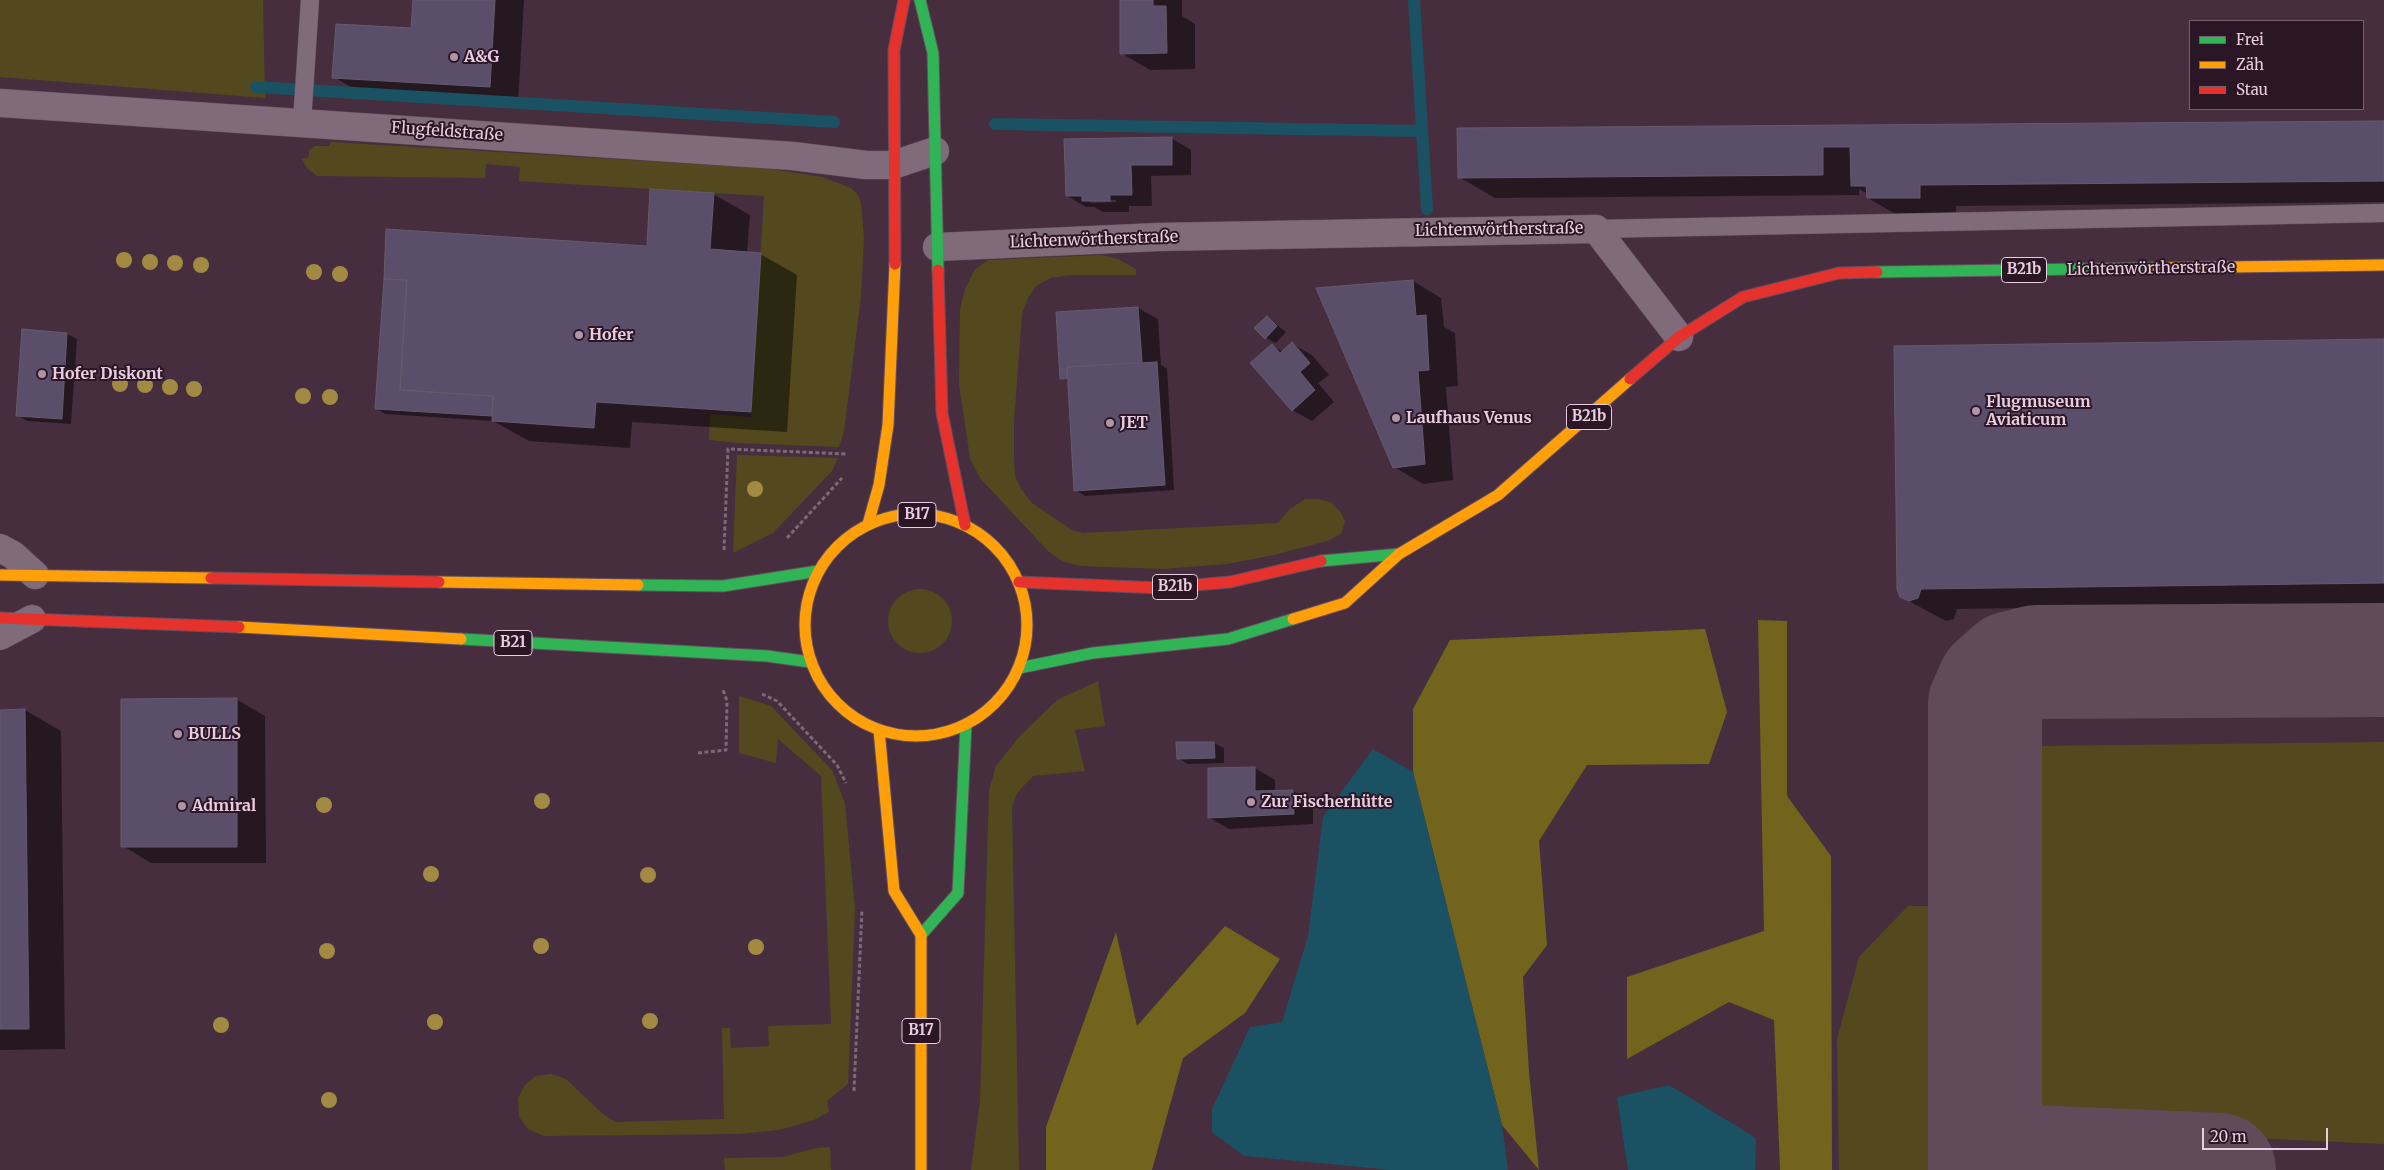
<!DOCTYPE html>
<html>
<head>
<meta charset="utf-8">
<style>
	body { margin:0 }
	#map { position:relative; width:2384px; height:1170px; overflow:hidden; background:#462e3f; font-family:Merriweather,serif }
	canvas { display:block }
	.legend { position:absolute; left:2189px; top:20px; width:175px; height:90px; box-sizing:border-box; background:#2a1624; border:1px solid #765f6f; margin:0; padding:6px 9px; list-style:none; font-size:15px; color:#e9ccdf }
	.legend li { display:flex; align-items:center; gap:10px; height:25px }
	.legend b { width:25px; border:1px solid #765f6f }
	.scale { position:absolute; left:2202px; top:1128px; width:126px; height:22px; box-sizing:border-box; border:2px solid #e9ccdf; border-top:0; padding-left:6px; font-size:15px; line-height:18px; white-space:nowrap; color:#e9ccdf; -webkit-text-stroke:4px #2a1624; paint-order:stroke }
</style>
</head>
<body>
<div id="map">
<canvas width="2384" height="1170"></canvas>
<ul class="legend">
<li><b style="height:6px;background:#30b455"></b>Frei</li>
<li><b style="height:6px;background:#ff9f0a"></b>Zäh</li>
<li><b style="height:6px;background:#e5322d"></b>Stau</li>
</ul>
<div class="scale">20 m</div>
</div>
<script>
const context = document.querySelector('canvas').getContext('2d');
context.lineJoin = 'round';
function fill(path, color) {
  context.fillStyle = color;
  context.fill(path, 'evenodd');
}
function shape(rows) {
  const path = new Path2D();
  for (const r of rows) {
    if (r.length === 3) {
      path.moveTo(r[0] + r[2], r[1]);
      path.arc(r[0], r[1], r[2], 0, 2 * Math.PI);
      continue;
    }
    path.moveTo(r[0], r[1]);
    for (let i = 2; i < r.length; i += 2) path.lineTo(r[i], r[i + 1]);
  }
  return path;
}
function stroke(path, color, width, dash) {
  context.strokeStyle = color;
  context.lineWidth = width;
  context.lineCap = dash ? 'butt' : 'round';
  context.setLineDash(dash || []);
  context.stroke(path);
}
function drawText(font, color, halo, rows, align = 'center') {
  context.font = font + ' Merriweather,serif';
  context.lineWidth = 4;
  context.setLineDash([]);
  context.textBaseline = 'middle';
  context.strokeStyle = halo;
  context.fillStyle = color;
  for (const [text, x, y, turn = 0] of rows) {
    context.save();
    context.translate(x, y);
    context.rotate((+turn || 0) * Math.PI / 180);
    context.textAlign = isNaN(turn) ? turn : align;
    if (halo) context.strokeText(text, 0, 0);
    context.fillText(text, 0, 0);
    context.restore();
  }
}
const green = shape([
	[0,0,263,0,265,98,0,77],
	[331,142,764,168,822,177,851,188,858,195,861,203,864,238,861,296,844,431,839,447,739,443,709,440,710,414,751,417,764,196,519,181,520,167,486,164,485,178,317,176,307,168,302,159,309,157,309,150,315,146,329,146],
	[1101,255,1118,259,1136,269,1136,275,1070,275,1051,278,1036,286,1028,298,1022,314,1014,421,1014,461,1015,476,1021,489,1032,503,1072,530,1083,533,1278,523,1290,509,1305,499,1319,499,1332,503,1341,513,1345,522,1341,534,1327,541,1274,555,1227,564,1163,569,1080,566,1062,561,1048,551,980,478,970,458,959,384,960,310,965,289,975,269,989,260],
	[737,455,838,458,832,471,773,533,733,553],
	[920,621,32],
	[1098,681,1105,726,1075,730,1085,771,1033,776,1017,793,1012,807,1019,1170,971,1170,980,1101,989,790,996,766,1019,737,1057,700],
	[739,696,771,706,832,770,845,803,855,909,848,1084,827,1101,829,1112,814,1120,779,1130,739,1134,544,1136,528,1129,519,1117,518,1098,525,1085,536,1076,551,1074,566,1079,603,1114,615,1122,724,1119,722,1028,730,1028,731,1048,769,1046,768,1026,831,1024,821,776,778,739,776,763,739,753],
	[2384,742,2384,1144,2069,1130,2043,1119,2022,1096,2015,1073,2017,915,2021,904,2035,903,2035,746],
	[1908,906,1951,906,1955,916,1953,1170,1839,1170,1837,1039,1859,957],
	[830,1147,831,1170,725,1170,724,1158,783,1157,816,1148]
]);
const forest = shape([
	[1758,620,1787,621,1787,796,1831,856,1832,1170,1780,1170,1774,1020,1729,1002,1627,1059,1627,977,1764,931],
	[1705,629,1727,712,1709,764,1587,765,1539,841,1547,945,1523,977,1529,1072,1539,1170,1502,1125,1413,772,1413,709,1450,640],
	[1225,926,1280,959,1245,1013,1183,1058,1152,1170,1046,1170,1046,1127,1116,932,1137,1026]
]);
const water = shape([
	[1373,749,1413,772,1502,1125,1508,1170,1392,1170,1244,1156,1212,1132,1212,1109,1250,1027,1282,1022,1308,936,1323,817],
	[1669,1085,1756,1138,1755,1170,1628,1170,1617,1097]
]);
const shadow = shape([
	[414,0,524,0,518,103,362,94,334,77,412,30],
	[1121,0,1182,0,1182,16,1195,24,1195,69,1150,70,1121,53],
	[2384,122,2384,202,1956,206,1956,218,1904,219,1868,198,1868,194,1859,189,1859,195,1495,198,1459,177,1458,130],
	[1171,138,1191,150,1191,175,1151,176,1152,206,1129,206,1129,212,1103,212,1094,207,1086,207,1067,196],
	[1088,200,1116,200,1116,202,1091,203],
	[713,194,750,215,747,253,760,254,797,275,787,432,632,422,630,448,529,441,493,421,386,414,376,409,648,247],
	[1413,281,1441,298,1444,327,1455,333,1458,386,1446,387,1453,480,1423,484,1394,467],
	[1138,308,1158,319,1161,365,1167,368,1174,490,1085,496,1075,490,1069,382,1061,378,1057,313],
	[1267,317,1286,332,1276,343,1266,338],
	[67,334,77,339,71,424,27,421,17,415],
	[2384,340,2384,603,1957,609,1954,619,1946,621,1901,597],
	[1292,344,1312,355,1329,375,1318,383,1334,402,1312,421,1292,410,1273,346,1283,352],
	[236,699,265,716,266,863,151,863,123,846],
	[25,710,61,731,65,1049,0,1050,0,711],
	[1178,743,1214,743,1224,748,1224,763,1188,764,1178,758],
	[1255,768,1275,780,1275,792,1293,791,1313,802,1313,824,1229,829,1210,818]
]);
const stream = shape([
	[1414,0,1427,209],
	[256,87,834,122],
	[995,124,1422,131]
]);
const taxiway = shape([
	[1985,1160,2219,1170],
	[1985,1170,1985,704,1994,684,2012,668,2036,662,2384,660]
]);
const building = shape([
	[413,0,495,0,490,87,332,78,336,24,411,28,413,0],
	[1120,0,1153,0,1153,6,1166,6,1167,53,1120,54,1120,0],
	[2384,121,2384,181,1920,185,1920,198,1867,198,1866,186,1851,186,1850,147,1823,147,1823,175,1458,178,1457,128,2384,121],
	[1172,137,1172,165,1131,165,1132,195,1110,195,1110,201,1082,201,1082,196,1066,196,1064,139,1172,137],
	[650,189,714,193,710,249,761,253,751,412,596,402,594,428,492,421,493,396,400,390,407,280,384,279,386,229,647,246,650,189],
	[384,279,407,280,400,390,493,396,492,416,375,409,384,279],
	[1413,280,1416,316,1426,315,1429,370,1418,371,1425,464,1393,468,1316,288,1413,280],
	[1138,307,1142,362,1067,367,1067,379,1060,379,1056,312,1138,307],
	[1267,316,1277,326,1265,339,1254,328,1267,316],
	[22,329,67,333,62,419,16,416,22,329],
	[2384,339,2384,583,1921,589,1918,598,1909,601,1900,597,1897,589,1894,346,2384,339],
	[1292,342,1310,363,1300,372,1315,390,1292,411,1250,363,1272,344,1280,353,1292,342],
	[1157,362,1165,485,1074,491,1067,367,1157,362],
	[237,698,237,847,121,847,121,699,237,698],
	[25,709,29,1029,0,1029,0,710,25,709],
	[1176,742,1214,742,1215,758,1177,759,1176,742],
	[1255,767,1255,791,1293,790,1294,814,1208,818,1208,768,1255,767]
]);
const path = shape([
	[787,538,842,478],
	[724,550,728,449,847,454],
	[762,694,777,701,837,765,846,783],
	[698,753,726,750,727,701,723,690],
	[854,1091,862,909]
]);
const lane = shape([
	[302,122,310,0],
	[1596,229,2384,213]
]);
const street = shape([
	[0,103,793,156,866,165,893,165,935,151],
	[937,247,1158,237,1596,229,1679,337],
	[0,548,13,555,35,575],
	[0,636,32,619]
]);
const fast = shape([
	[920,0,933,53,938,270],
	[1877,272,2152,268],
	[1321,561,1399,554],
	[638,585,723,586,818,571],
	[461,639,767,656,810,662],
	[1019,668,1093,653,1228,639,1293,619],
	[921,935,958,893,966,724]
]);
const slow = shape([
	[2152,268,2384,265],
	[916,625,111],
	[868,524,879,485,888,425,895,264],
	[0,575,211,578],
	[439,582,638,585],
	[1293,619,1345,603,1399,554,1498,495,1630,379],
	[239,627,461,639],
	[879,730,894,891,921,935,921,1170]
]);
const jam = shape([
	[895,264,894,50,904,0],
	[938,270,942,413,965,525],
	[1630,379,1679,337,1743,297,1839,273,1877,272],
	[211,578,439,582],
	[1019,582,1161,588,1230,582,1321,561],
	[0,618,239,627]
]);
const trees = [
	[124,260],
	[150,262],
	[175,263],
	[201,265],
	[314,272],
	[340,274],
	[120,384],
	[145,385],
	[170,387],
	[194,389],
	[303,396],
	[330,397],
	[755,489],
	[542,801],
	[324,805],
	[431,874],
	[648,875],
	[541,946],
	[756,947],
	[327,951],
	[650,1021],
	[435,1022],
	[221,1025],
	[329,1100]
];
const markers = [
	[454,57,5,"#b095a7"],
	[579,335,5,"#b095a7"],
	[42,374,5,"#b095a7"],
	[1976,411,5,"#b095a7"],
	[1396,418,5,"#b095a7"],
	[1110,423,5,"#b095a7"],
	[178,734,5,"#b095a7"],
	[1251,802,5,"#b095a7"],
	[182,806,5,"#b095a7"]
];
const shields = [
	[2024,270,45],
	[1589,417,45],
	[917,515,38],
	[1175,587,45],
	[513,643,38],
	[921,1031,38]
];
const shieldNames = [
	["B21b",2024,270],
	["B21b",1589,417],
	["B17",917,515],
	["B21b",1175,587],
	["B21",513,643],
	["B17",921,1031]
];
const poiNames = [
	["A&G",464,57],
	["Hofer",589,335],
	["Hofer Diskont",52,374],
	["Flugmuseum",1986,402],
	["Aviaticum",1986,420],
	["Laufhaus Venus",1406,418],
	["JET",1120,423],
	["BULLS",188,734],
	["Zur Fischerhütte",1261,802],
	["Admiral",192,806]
];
const streetNames = [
	["Flugfeldstraße",447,132,4],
	["Lichtenwörtherstraße",1499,230,-1],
	["Lichtenwörtherstraße",1094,240,-2],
	["Lichtenwörtherstraße",2151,269,-1]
];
fill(green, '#54491e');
fill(forest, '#73641d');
fill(water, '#1b5263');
fill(shadow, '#0007');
stroke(stream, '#1b5263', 12);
stroke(taxiway, '#614b5a', 114);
fill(building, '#5a4e6b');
stroke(building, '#645b6c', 1);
stroke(lane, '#634d5e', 19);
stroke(street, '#634d5e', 29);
stroke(fast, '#634d5e', 13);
stroke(slow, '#634d5e', 13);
stroke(jam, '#634d5e', 13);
stroke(path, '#7c6a76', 3, [4, 2.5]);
stroke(lane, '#7f6b79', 18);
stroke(street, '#7f6b79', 28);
stroke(fast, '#30b455', 11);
stroke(slow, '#ff9f0a', 11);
stroke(jam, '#e5322d', 11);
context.fillStyle = '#a28a43';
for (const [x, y] of trees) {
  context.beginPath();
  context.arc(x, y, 8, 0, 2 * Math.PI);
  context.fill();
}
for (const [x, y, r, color] of markers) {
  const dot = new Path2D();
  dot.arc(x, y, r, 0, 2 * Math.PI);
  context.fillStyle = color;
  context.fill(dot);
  stroke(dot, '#2a1624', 2);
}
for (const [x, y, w] of shields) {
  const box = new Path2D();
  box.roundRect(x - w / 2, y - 12.5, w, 25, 4);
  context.fillStyle = '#2a1624';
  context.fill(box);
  stroke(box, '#e9ccdf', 1);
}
drawText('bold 15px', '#e9ccdf', null, shieldNames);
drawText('bold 16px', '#e9ccdf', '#2a1624', poiNames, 'left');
drawText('16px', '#e9ccdf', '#2a1624', streetNames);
</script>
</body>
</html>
